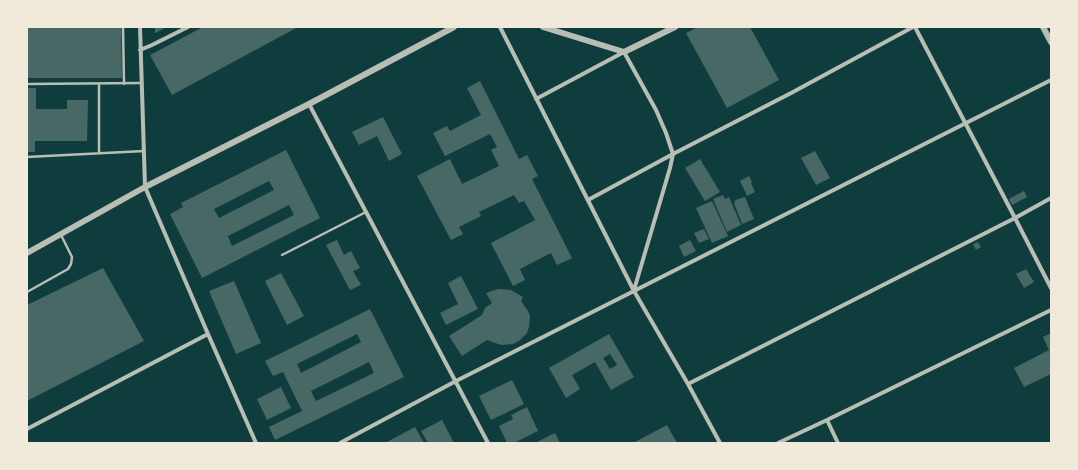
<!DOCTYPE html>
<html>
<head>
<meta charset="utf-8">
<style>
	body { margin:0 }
	#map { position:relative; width:1078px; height:470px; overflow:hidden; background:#0f3d3e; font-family:Karla,sans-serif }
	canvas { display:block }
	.frame { position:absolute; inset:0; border:28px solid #f1e9da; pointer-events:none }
</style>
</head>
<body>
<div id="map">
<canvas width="1078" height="470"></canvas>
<div class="frame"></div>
</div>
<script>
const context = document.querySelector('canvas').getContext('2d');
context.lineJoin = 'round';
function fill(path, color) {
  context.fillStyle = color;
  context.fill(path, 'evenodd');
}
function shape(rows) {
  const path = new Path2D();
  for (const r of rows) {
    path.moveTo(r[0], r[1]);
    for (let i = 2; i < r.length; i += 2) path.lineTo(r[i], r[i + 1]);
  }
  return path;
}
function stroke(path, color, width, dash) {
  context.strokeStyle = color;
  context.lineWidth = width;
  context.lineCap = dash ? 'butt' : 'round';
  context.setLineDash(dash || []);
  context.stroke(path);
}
const building = shape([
	[27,27,121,27,122,78,27,78],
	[155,27,167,27,155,33],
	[203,27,298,27,172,95,150,55],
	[698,27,750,27,779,80,727,108,686,33],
	[480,81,519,159,527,155,538,176,532,179,572,258,557,265,551,253,520,269,525,280,513,286,491,243,535,220,524,201,519,203,514,195,479,212,481,216,459,227,463,234,451,240,417,176,450,159,462,184,499,166,491,150,497,147,490,134,445,156,433,133,447,126,450,131,481,115,467,88],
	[27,88,36,88,36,109,67,109,67,100,88,100,87,141,35,141,35,152,27,152],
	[383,117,402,154,389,161,377,136,359,145,352,132],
	[286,150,320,218,202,278,170,214,183,207,181,203],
	[269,181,274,190,219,218,214,209],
	[289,205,294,215,232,246,228,236],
	[815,151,830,178,816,185,801,158],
	[700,159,720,192,705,201,685,168],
	[749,176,752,182,751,183,755,192,747,196,740,181],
	[1024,191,1027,197,1012,205,1009,199],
	[723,195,725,199,729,197,741,225,727,232,713,199],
	[745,197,754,219,742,224,734,203,735,202,735,200],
	[712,201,728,236,712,243,696,208],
	[704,229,709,239,699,243,694,233],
	[337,240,344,255,351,251,360,268,353,271,361,285,350,290,326,245],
	[690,240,696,251,684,257,679,246],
	[978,242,981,247,976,250,973,244],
	[103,268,144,341,27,401,27,305],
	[1026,269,1034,282,1024,288,1016,274],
	[281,273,304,316,287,325,265,281],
	[461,276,478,309,446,325,440,313,458,304,448,283],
	[234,281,261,343,236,354,209,291],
	[498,289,511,290,523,297,521,301,528,311,530,316,529,327,527,333,519,341,513,344,501,345,487,340,462,356,449,336,482,315,485,308,492,303,486,293],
	[370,309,404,377,275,440,269,427,302,411,283,372,273,376,265,361],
	[357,334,361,342,301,373,297,364],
	[369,362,374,373,316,401,311,391],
	[1051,333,1051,374,1024,387,1014,368,1049,350,1043,337],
	[609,334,634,377,611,390,595,362,572,375,580,389,566,398,549,368],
	[610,354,617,365,610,369,603,358],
	[512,380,524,404,491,420,479,396],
	[281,387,291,408,267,420,257,399],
	[527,407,538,431,514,443,507,443,499,426,513,419,511,415],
	[442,420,454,443,428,443,421,431],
	[667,425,677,443,633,443],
	[415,427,424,443,385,443],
	[555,433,560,443,535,443]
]);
const service = shape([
	[123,27,124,84],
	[27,84,142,83],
	[99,153,99,84],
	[27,157,144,151],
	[282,255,366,212],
	[27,292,68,269,71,264,72,257,61,235]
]);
const minor = shape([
	[140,27,145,187,208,334,256,443],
	[500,27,634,291,688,384,720,443],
	[915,27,1015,218,1051,288],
	[140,50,152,45,188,27],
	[536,99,624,52,656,110,666,133,673,154,670,168,634,290],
	[309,104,488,443],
	[588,200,673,154,793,92,913,27],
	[688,384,1015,218,1051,198],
	[827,420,838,443],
	[27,429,208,334],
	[340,443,456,381,1051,80],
	[778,443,827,420,1051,310]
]);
const tertiary = shape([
	[543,27,624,52,675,27],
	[1043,27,1051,42],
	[27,253,145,187,309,104,454,27]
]);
fill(building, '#486865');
stroke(service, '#b8beb3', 2.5);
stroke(minor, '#b8beb3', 4);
stroke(tertiary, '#b8beb3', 6);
</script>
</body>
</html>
